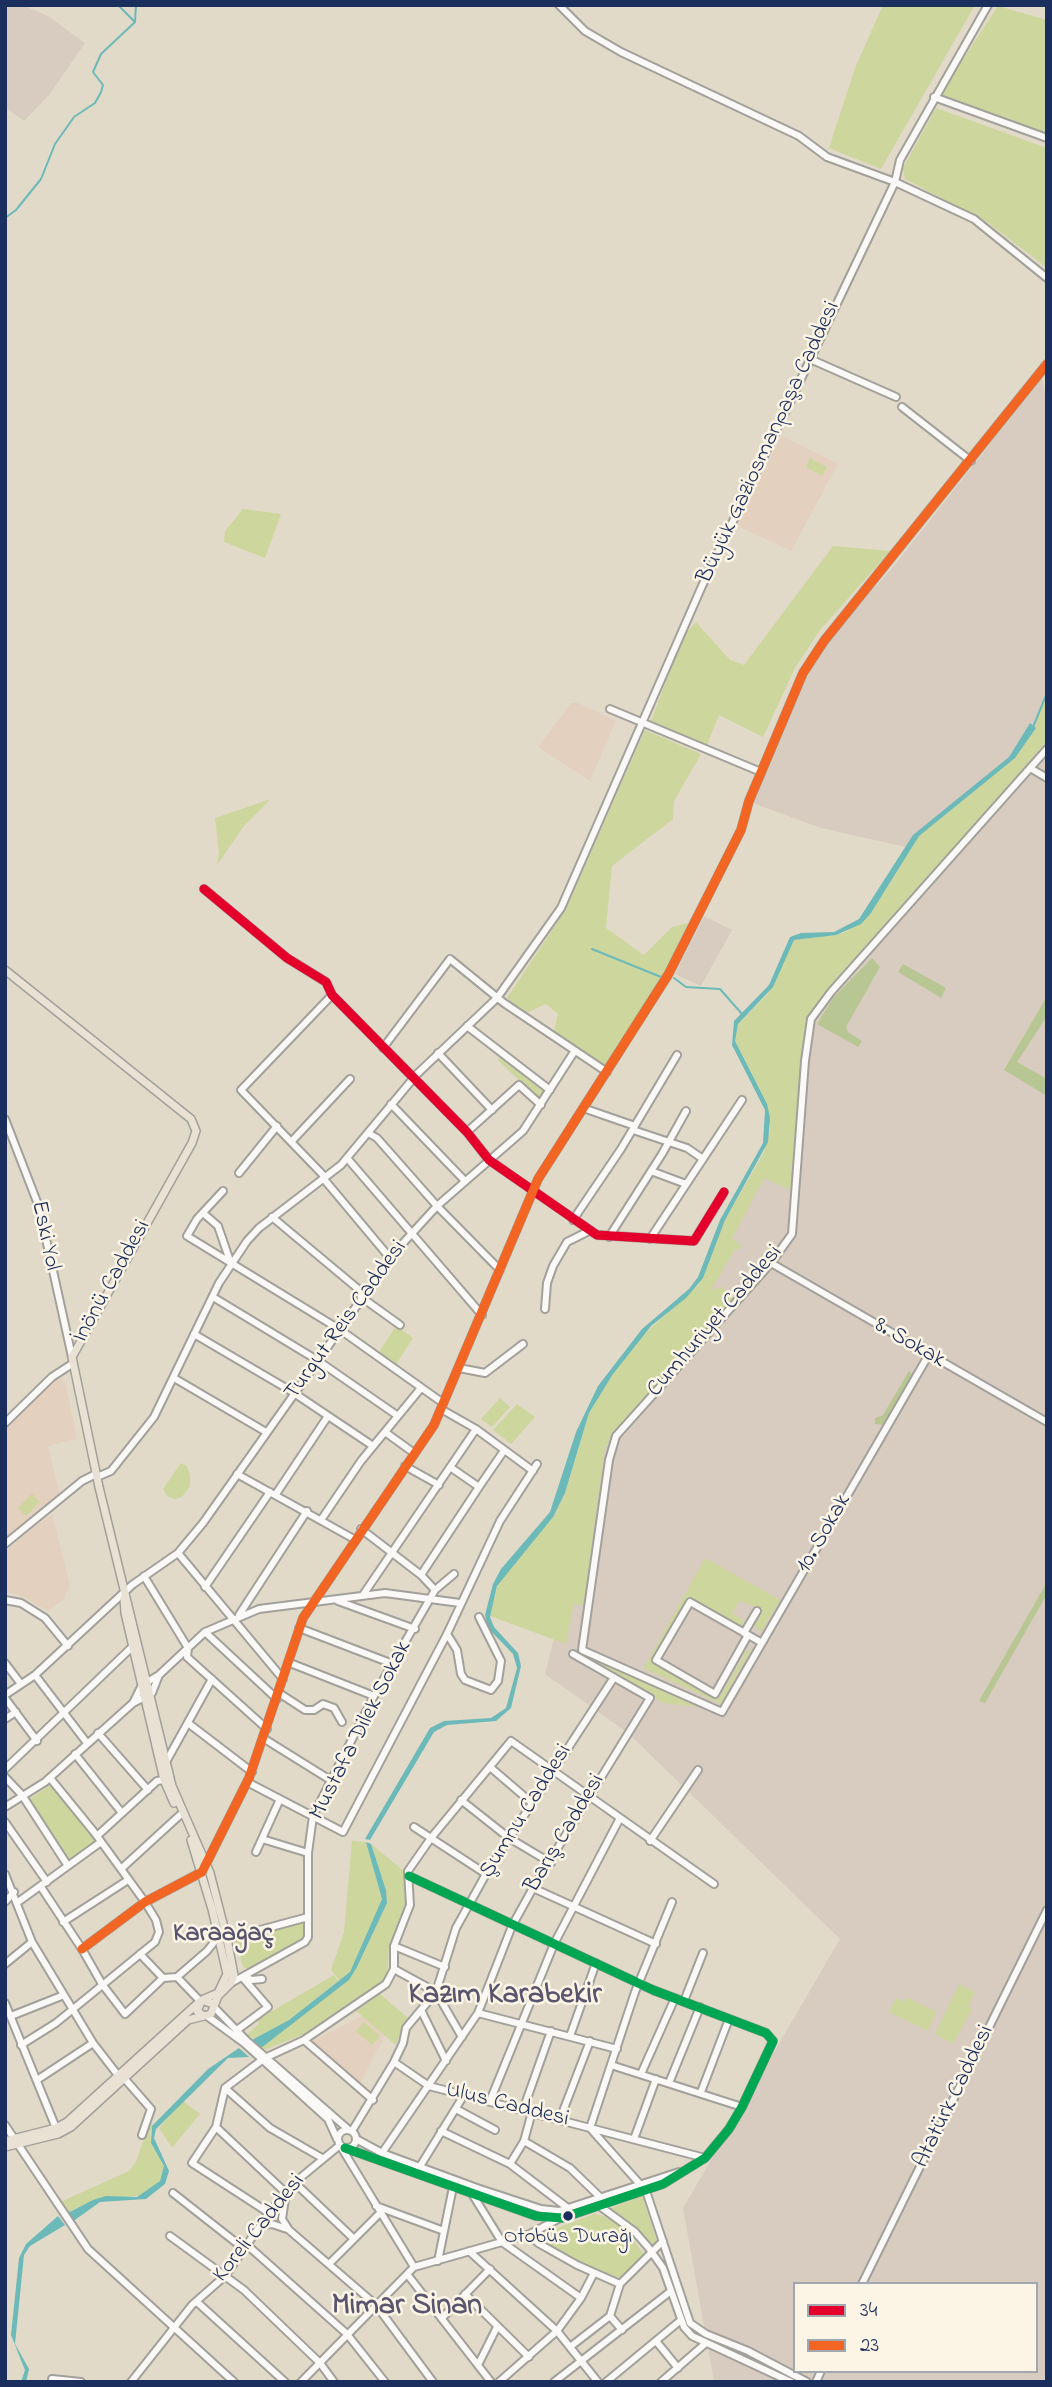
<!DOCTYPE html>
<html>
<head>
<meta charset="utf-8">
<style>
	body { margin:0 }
	#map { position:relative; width:1052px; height:2387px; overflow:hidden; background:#e2dac8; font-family:"Indie Flower",sans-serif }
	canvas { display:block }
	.frame { position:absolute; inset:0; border:7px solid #1b2f5e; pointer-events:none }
	.legend { position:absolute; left:793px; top:2282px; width:245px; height:91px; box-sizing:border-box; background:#fcf5e5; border:2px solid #a2a6af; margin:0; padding:9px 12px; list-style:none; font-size:21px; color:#1b2f5e }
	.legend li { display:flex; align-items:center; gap:14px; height:35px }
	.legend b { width:35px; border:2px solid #a2a6af }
</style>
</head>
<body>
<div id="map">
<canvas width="1052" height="2387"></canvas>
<div class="frame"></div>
<ul class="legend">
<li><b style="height:9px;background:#e4002b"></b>34</li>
<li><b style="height:9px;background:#f26522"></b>23</li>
</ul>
</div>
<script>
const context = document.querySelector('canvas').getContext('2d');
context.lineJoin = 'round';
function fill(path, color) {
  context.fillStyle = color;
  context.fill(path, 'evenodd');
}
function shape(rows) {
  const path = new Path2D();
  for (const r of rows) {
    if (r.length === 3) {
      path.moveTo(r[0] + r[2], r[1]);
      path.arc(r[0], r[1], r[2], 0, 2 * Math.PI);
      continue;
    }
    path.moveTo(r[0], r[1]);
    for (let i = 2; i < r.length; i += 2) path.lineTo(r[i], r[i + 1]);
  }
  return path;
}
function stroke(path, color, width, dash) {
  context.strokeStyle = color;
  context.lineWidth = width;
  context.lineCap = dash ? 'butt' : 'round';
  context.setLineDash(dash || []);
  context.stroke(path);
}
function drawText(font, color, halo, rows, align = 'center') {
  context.font = font + ' "Indie Flower",sans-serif';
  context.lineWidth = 5;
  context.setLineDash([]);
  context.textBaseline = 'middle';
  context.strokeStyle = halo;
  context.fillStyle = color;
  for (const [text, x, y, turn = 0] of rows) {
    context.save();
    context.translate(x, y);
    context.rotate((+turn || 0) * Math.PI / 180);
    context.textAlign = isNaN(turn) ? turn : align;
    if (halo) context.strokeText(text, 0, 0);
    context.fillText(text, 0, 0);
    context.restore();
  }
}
const built = shape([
	[782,436,838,464,791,551,740,527,738,522],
	[571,703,578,703,616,721,590,781,538,747],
	[61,1379,65,1381,77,1439,48,1446,60,1496,5,1541,5,1428,55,1380],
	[52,1514,70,1585,63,1600,48,1611,24,1597,5,1591,5,1551],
	[362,2016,385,2036,359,2085,312,2041]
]);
const industrial = shape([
	[22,5,48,16,85,43,50,94,24,121,5,107,5,8],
	[1042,378,1047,404,1047,2382,714,2382,683,2208,840,1939,628,1733,545,1674,579,1536,599,1430,692,1318,770,1159,784,1069,755,1051,850,945,915,849,821,828,750,802,813,664,834,632,893,567],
	[795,2284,1036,2284,1036,2371,795,2371],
	[704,916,732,930,701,986,675,974]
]);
const green = shape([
	[883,5,975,5,881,169,829,148,855,68],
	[998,6,1047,20,1047,133,940,94],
	[936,108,1047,148,1047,268,987,222,905,179,903,168],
	[810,458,827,467,822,476,806,467],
	[243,509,281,514,265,558,224,542,225,531],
	[833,546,890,551,820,630,795,668,763,737,719,715,706,748,650,724,683,636,696,622,730,660,744,665],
	[1047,695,1047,741,808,1016,799,1079,792,1191,764,1178,732,1239,743,1247,734,1251,711,1290,722,1287,733,1298,611,1435,604,1452,584,1605,574,1604,566,1644,490,1616,499,1580,553,1517,565,1494,589,1413,613,1374,641,1337,699,1284,725,1220,764,1152,770,1129,767,1104,735,1041,738,1024,768,994,794,940,844,933,871,913,919,836,1015,758,1036,728,1039,713],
	[645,730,701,754,674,801,673,819,612,866,606,928,644,955,672,927,688,923,663,976,605,1067,553,1034,558,1014,546,1004,524,1014,507,998,566,909],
	[271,799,244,826,217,865,219,852,215,818],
	[500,1058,545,1091,539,1100,498,1060],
	[396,1326,413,1338,395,1366,378,1354],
	[500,1398,510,1407,492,1427,481,1419],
	[517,1404,535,1417,511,1444,493,1430],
	[181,1463,187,1466,190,1475,190,1486,182,1497,175,1499,167,1496,163,1489],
	[32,1494,40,1502,26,1516,18,1508],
	[705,1558,780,1600,761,1632,754,1625,762,1612,754,1606,739,1601,732,1613,744,1621,740,1626,688,1598,651,1661,718,1700,747,1650,751,1650,721,1704,644,1668],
	[570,1648,698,1707,663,1703,610,1670,576,1654],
	[52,1784,97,1842,71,1862,67,1862,27,1801],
	[352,1841,366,1842,382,1899,350,1972,340,1981,331,1970,344,1932],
	[371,1844,404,1871,405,1904,389,1947,387,1977,378,1987,307,2033,264,2050,261,2048,268,2040,349,1980,357,1967,387,1903,386,1890],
	[303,1921,307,1923,303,1939,250,1970,243,1967,235,1938],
	[334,1975,338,1981,289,2020,257,2040,247,2035,259,2023,257,2020],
	[959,1984,975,1992,968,2006,972,2009,953,2044,935,2034],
	[380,1994,409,2019,401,2030,396,2045,356,2011],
	[907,1997,936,2012,928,2031,889,2012,896,1998,904,2002],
	[364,2022,380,2036,372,2045,356,2031],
	[183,2101,200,2114,172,2148,159,2128],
	[150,2122,153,2125,150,2132,151,2143,164,2166,160,2181,144,2195,93,2200,66,2214,58,2203,129,2171,136,2162],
	[642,2196,657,2242,653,2246,609,2209],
	[594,2214,608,2217,625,2229,644,2254,620,2278,579,2262,536,2236]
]);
const forest = shape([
	[872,958,880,967,846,1027,848,1032,862,1041,858,1047,817,1024,833,998],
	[903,964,946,988,941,998,898,972],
	[1047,996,1047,1016,1017,1062,1047,1079,1047,1096,1004,1070],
	[909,1371,912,1374,883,1425,875,1424,875,1418,883,1415],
	[1047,1582,1047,1594,985,1703,979,1701]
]);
const water = shape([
	[1030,723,1036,728,1015,758,919,836,871,913,861,924,836,935,794,940,773,987,738,1024,735,1041,767,1104,770,1118,768,1142,725,1220,703,1278,686,1298,651,1326,613,1374,589,1413,565,1493,553,1517,497,1586,490,1617,494,1627,518,1653,521,1666,511,1708,496,1721,447,1725,434,1732,370,1840,365,1839,430,1728,444,1721,491,1718,506,1708,517,1668,513,1654,488,1628,485,1615,493,1584,501,1569,550,1512,576,1432,598,1386,642,1329,689,1289,698,1277,720,1220,763,1143,765,1110,732,1045,734,1021,769,985,790,937,801,933,834,932,859,919,913,835,1009,757],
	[366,1842,371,1844,386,1890,387,1903,357,1967,349,1980,261,2048,252,2040,289,2020,350,1972,382,1899],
	[239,2048,249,2057,228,2058,156,2129,154,2138,169,2171,165,2184,146,2199,100,2202,72,2222,66,2214,93,2200,106,2196,137,2197,160,2181,164,2166,151,2143,152,2126,208,2069],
	[58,2216,65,2225,30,2246,24,2255,15,2344,29,2369,26,2382,21,2382,25,2370,11,2335,19,2258,26,2244]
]);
const stream = shape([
	[118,5,135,22],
	[5,218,16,210,41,179,55,144,74,117,95,103,101,92,103,85,93,72,101,54,135,22,136,5],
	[1033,727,1047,693],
	[592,949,661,977],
	[674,978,686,987,720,989,742,1014]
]);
const minor = shape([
	[988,5,900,160,895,182,974,219,1047,278],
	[934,97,1047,138],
	[810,359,896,397],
	[902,407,971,461],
	[610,709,761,772],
	[1030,768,1047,778],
	[204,889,287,958,326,982,332,995,467,1132,489,1160,597,1235,694,1241,724,1192],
	[467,1026,550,1090],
	[383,1048,450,959,504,1003,607,1072],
	[438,1053,492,1110],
	[391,1104,465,1181],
	[583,1108,635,1126],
	[5,1119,39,1207,72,1357],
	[633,1130,687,1148,703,1159],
	[467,1132,519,1085,541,1105],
	[368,1133,377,1138,437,1206,500,1270],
	[292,1141,350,1079],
	[347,1158,482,1315],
	[651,1171,686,1184],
	[239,1173,277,1126],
	[325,1177,241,1090,332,995],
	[323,1178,390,1258],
	[223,1191,197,1219,187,1236,339,1329,443,1403],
	[203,1213,218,1226,231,1264],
	[272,1217,363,1293],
	[573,1220,621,1149,677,1055],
	[609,1237,662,1154,686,1111],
	[650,1239,742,1100],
	[771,1263,1047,1422],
	[213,1297,317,1360,398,1416],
	[361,1297,400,1325],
	[545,1309,547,1283,553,1266,567,1242,589,1231],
	[194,1334,291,1391,373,1446],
	[928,1356,722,1712,582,1650,609,1460,616,1436,771,1263,792,1234,805,1061,811,1019,831,992,1047,749],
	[459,1368,485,1373,523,1344],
	[174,1378,266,1432],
	[441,1409,476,1429,533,1471],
	[5,1423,52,1377,72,1364],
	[385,1432,414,1453],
	[405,1466,439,1485],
	[450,1467,479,1487,503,1452],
	[237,1474,354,1539],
	[97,1477,111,1471,154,1417,219,1283,247,1241,259,1228,341,1165,417,1074,497,998,561,908,702,586,895,182,827,157,799,136,621,52,585,31,559,5],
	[276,1494,328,1416],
	[321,1520,361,1461,421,1388],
	[361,1529,421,1575,435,1590],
	[5,1544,82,1481,96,1474],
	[178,1553,283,1679],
	[421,1575,479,1487],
	[144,1576,188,1648,187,1657,267,1729],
	[205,1587,270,1492],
	[363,1595,476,1429],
	[5,1600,21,1603,45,1618,68,1646],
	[338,1601,415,1629],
	[239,1615,307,1511],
	[299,1628,393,1664],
	[205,1632,277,1699],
	[744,1633,757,1611],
	[447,1634,457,1650,461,1674,465,1680,491,1690,498,1681,501,1661,479,1617],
	[748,1635,715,1694,656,1660,690,1602,757,1640,762,1643],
	[5,1663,21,1684],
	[290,1663,374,1696],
	[35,1675,87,1743],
	[159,1675,205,1632,259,1609,385,1593,460,1603],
	[159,1675,152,1693,133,1703,142,1685,159,1675],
	[279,1693,305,1710,314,1710,323,1704,334,1708,342,1722],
	[5,1695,35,1675,132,1585,178,1553,203,1523,394,1253,437,1206,523,1131,574,1052],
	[5,1698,37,1741],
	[5,1719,16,1712],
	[188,1723,252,1772],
	[98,1733,148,1790],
	[263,1738,332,1781],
	[75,1754,122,1813],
	[166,1762,212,1679],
	[490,1767,532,1803],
	[5,1769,132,1647],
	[5,1777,22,1795,68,1866],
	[247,1782,343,1832,447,1634,500,1521,537,1464],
	[461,1800,509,1838,551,1863],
	[5,1807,45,1782,133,1703],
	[5,1822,47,1882],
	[414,1827,486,1874],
	[97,1836,157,1781,164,1780],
	[262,1839,308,1853],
	[650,1841,698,1770],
	[256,1852,280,1799],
	[121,1869,180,1815],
	[5,1874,32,1942,93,2043,117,2074],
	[41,1887,82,1949,102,1984,125,2014,163,1978],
	[533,1888,656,1944],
	[5,1902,14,1892],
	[18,1902,101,1842],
	[672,1902,635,1992,590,2128,705,2158],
	[63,1922,128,1880],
	[227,1939,308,1917],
	[394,1946,445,1967],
	[82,1949,145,1902,202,1872,249,1778,303,1618,434,1425,538,1179,668,975,741,830,749,801,803,673,824,641,1047,364],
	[140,1954,163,1978,177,1977,200,2001],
	[5,1964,32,1942],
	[394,1969,436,1992,462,2037],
	[246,1976,251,1980,262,1979],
	[177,1977,207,1951,219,1936],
	[231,1983,305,1942,308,1937,308,1853,313,1816,374,1696,435,1590,454,1574],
	[684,2001,703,1953],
	[5,2003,56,2128],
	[214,2007,247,2041,349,2130],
	[421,2010,446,2061],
	[478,2013,617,2049],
	[11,2016,64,1995],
	[207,2016,244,2043,328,2119,337,2139],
	[237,2030,268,2007,243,1978],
	[570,2036,596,1963],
	[304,2040,373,2100],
	[21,2045,56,2023,155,1942,159,1932,156,1920,145,1902,94,1832,50,1778],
	[267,2057,304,2040,386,1984,394,1969,394,1946,410,1905,408,1871,431,1838,511,1741,714,1884],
	[262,2060,225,2088,216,2127,192,2163,269,2213],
	[394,2062,429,2086,590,2128,646,2191,690,2323,706,2334,748,2351,807,2382],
	[611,2065,742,2107],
	[641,2074,675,1998],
	[124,2078,151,2109,142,2135],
	[37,2080,93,2043],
	[669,2083,700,2007],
	[225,2088,270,2128,322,2158],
	[701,2092,729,2019],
	[490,2101,554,1944,620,1818],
	[456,2109,495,2130],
	[523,2110,551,2031],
	[560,2119,590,2041],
	[5,2125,88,2249,234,2382],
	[216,2127,287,2194],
	[347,2139,9],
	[352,2131,394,2062,403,2043,406,2028,436,1992,456,1928,486,1874,613,1679],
	[441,2131,510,2164,569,2209],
	[356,2139,382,2153,477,2188,541,2209,559,2211,679,2172],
	[634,2139,656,2079],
	[524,2141,570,2168,601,2198],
	[341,2147,414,2267],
	[345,2148,536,2216,562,2218,663,2184,705,2158,729,2129,742,2107,773,2041,766,2033,653,1990,409,1876],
	[382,2153,478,2013,512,1926,533,1888,650,1698,573,1654],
	[510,2164,524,2141,532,2112],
	[419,2168,464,2095],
	[295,2183,354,2239],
	[471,2192,502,2242,581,2298],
	[173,2193,243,2248],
	[285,2199,282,2219,289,2230,376,2305,433,2382],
	[376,2206,444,2231],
	[601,2207,635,2232,648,2247,663,2268,684,2327,692,2336,791,2382],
	[261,2225,272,2224,287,2229],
	[530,2234,538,2243,577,2265,620,2284],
	[170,2236,244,2290,320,2363,334,2382],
	[246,2244,347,2334,385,2382],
	[469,2251,557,2331,598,2382],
	[438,2261,453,2187],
	[329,2264,380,2213],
	[407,2274,491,2382],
	[862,2284,1047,1910],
	[465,2294,529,2357],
	[197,2302,285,2382],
	[610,2316,622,2330],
	[443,2317,490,2269],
	[656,2341,678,2368],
	[570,2347,610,2316,620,2284,663,2241],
	[478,2365,497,2327],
	[52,2379,81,2382],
	[131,2382,192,2305,225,2276,269,2213,300,2178,340,2145],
	[301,2382,414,2267,530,2234,558,2219],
	[499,2382,557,2331,581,2298,594,2273],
	[554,2382,671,2291],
	[606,2382,681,2320],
	[661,2382,706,2343],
	[816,2382,821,2371]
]);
const major = shape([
	[5,970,191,1119,196,1131,192,1143,72,1357,99,1487,172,1786,210,1873,227,1939,234,1975,231,1983,218,1996,211,2014,204,2016,197,2011,202,2000,213,2004],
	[124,1598,125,1613,164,1780,174,1803],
	[191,1840,212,1909,227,1974,218,1993,204,1999],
	[5,2141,56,2128,67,2122,198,2003],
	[5,2147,58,2134,71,2127,188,2020,204,2016]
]);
const bus1 = shape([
	[204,889,287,958,326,982,332,995,467,1132,489,1160,597,1235,694,1241,724,1192]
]);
const bus2 = shape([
	[82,1949,145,1902,202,1872,249,1778,303,1618,434,1425,538,1179,668,975,741,830,749,801,803,673,824,641,1047,364]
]);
const bus3 = shape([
	[345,2148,536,2216,562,2218,663,2184,705,2158,729,2129,742,2107,773,2041,766,2033,653,1990,409,1876]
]);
const markers = [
	[568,2216,6,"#1b2f5e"]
];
const busNames = [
	["Otobüs Durağı",568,2239]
];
const streetNames = [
	["Büyük Gaziosmanpaşa Caddesi",770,443,-65],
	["Eski Yol",44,1236,78],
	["İnönü Caddesi",113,1282,-61],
	["Turgut Reis Caddesi",347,1321,-54],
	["Cumhuriyet Caddesi",716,1322,-49],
	["8. Sokak",909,1344,30],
	["10. Sokak",825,1534,-60],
	["Mustafa Dilek Sokak",362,1731,-63],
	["Şumnu Caddesi",527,1812,-58],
	["Barış Caddesi",566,1834,-59],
	["Atatürk Caddesi",955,2097,-64],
	["Ulus Caddesi",507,2106,14],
	["Koreli Caddesi",260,2229,-51]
];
const quarterNames = [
	["Karaağaç",223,1936]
];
const districtNames = [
	["Kazım Karabekir",505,1997],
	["Mimar Sinan",407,2308]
];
fill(built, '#e3d0be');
fill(industrial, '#d8ccc0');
fill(green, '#cdd69c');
fill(forest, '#b8c693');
fill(water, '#6cb9b9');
stroke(stream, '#6cb9b9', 2);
stroke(minor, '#a2a09b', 10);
stroke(major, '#a2a09b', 10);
stroke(minor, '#fbf9f7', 6);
stroke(major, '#eae1d5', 7);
stroke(bus1, '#e4002b', 9);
stroke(bus2, '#f26522', 9);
stroke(bus3, '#00a651', 9);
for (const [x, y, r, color] of markers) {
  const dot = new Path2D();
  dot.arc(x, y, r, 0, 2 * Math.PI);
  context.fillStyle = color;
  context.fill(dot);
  stroke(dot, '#fcf5e5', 2.5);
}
drawText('21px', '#1b2f5e', '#fcf5e5', busNames);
drawText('23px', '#1b2f5e', '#fcf5e5', streetNames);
drawText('bold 26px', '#5a556e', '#fcf5e5', quarterNames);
drawText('bold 30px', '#5a556e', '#fcf5e5', districtNames);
</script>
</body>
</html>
